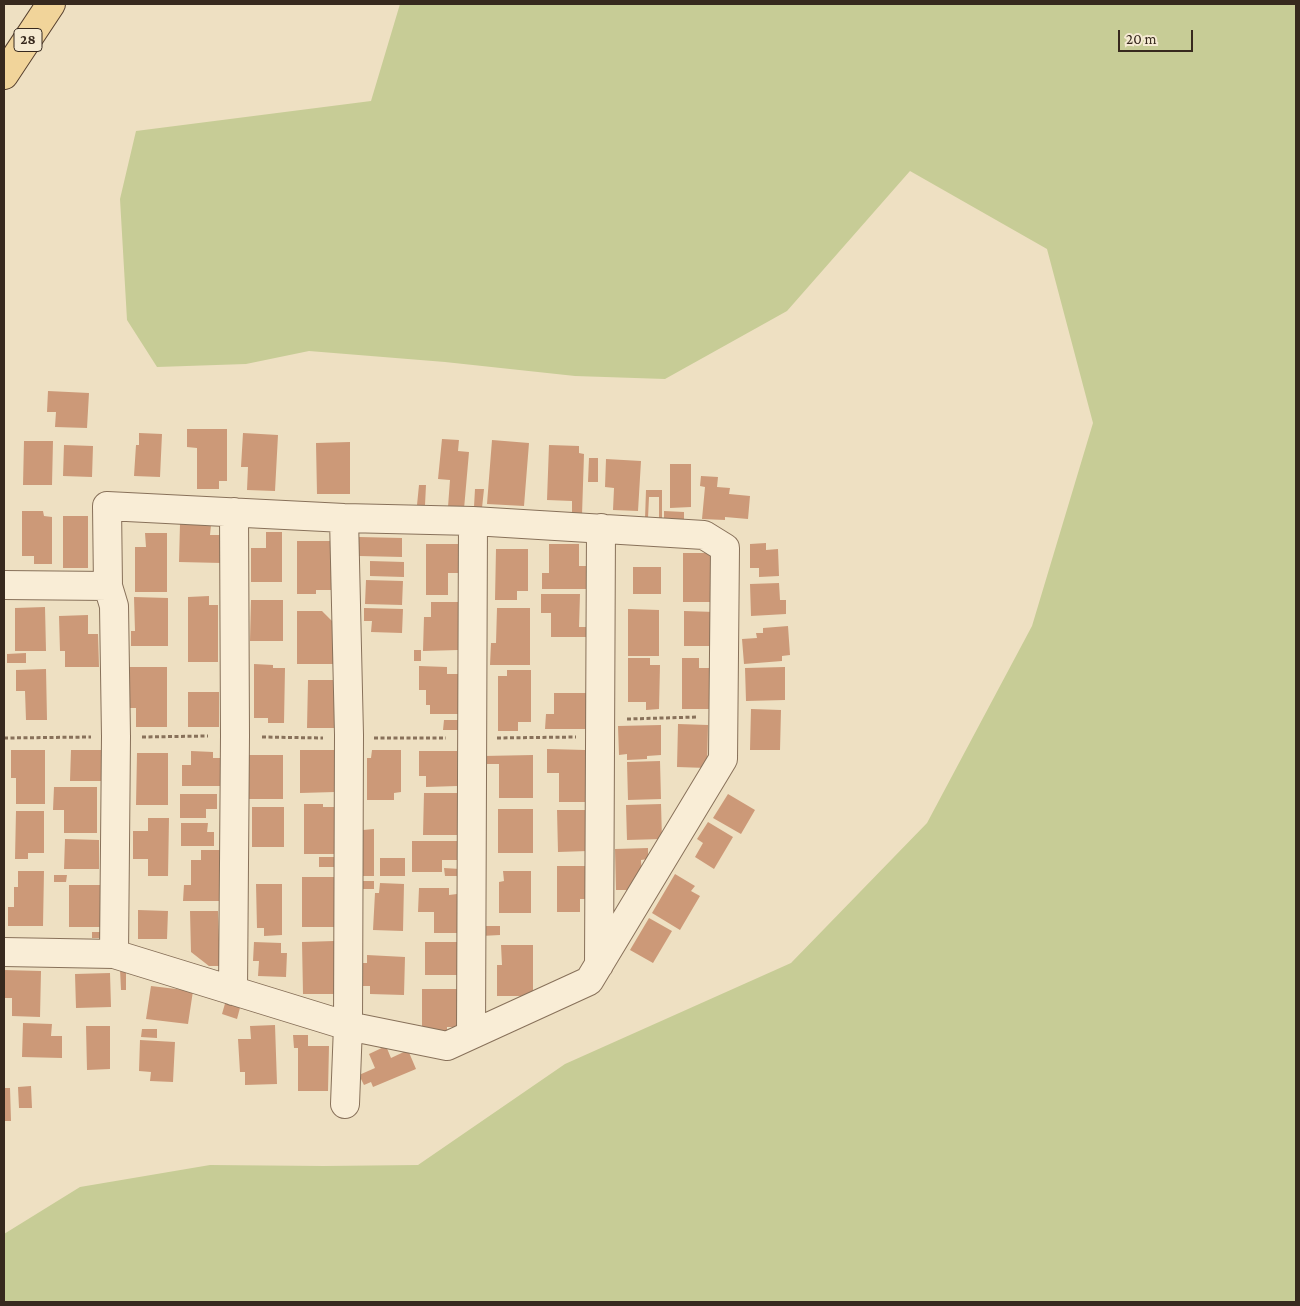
<!DOCTYPE html>
<html>
<head>
<meta charset="utf-8">
<style>
	body { margin:0 }
	#map { position:relative; width:1300px; height:1306px; overflow:hidden; background:#eee0c2; font-family:"Crimson Pro",serif }
	canvas { display:block }
	.frame { position:absolute; inset:0; border:5px solid #37291e; pointer-events:none }
	.scale { position:absolute; left:1118px; top:30px; width:75px; height:22px; box-sizing:border-box; border:2px solid #37291e; border-top:0; padding-left:6px; font-size:15px; line-height:18px; white-space:nowrap; color:#37291e; -webkit-text-stroke:4px #f5ead2; paint-order:stroke }
</style>
</head>
<body>
<div id="map">
<canvas width="1300" height="1306"></canvas>
<div class="frame"></div>
<div class="scale">20 m</div>
</div>
<script>
const context = document.querySelector('canvas').getContext('2d');
context.lineJoin = 'round';
function fill(path, color) {
  context.fillStyle = color;
  context.fill(path, 'evenodd');
}
function shape(rows) {
  const path = new Path2D();
  for (const r of rows) {
    path.moveTo(r[0], r[1]);
    for (let i = 2; i < r.length; i += 2) path.lineTo(r[i], r[i + 1]);
  }
  return path;
}
function stroke(path, color, width, dash) {
  context.strokeStyle = color;
  context.lineWidth = width;
  context.lineCap = dash ? 'butt' : 'round';
  context.setLineDash(dash || []);
  context.stroke(path);
}
function drawText(font, color, halo, rows, align = 'center') {
  context.font = font + ' "Crimson Pro",serif';
  context.lineWidth = 4;
  context.setLineDash([]);
  context.textBaseline = 'middle';
  context.strokeStyle = halo;
  context.fillStyle = color;
  for (const [text, x, y, turn = 0] of rows) {
    context.save();
    context.translate(x, y);
    context.rotate((+turn || 0) * Math.PI / 180);
    context.textAlign = isNaN(turn) ? turn : align;
    if (halo) context.strokeText(text, 0, 0);
    context.fillText(text, 0, 0);
    context.restore();
  }
}
const green = shape([
	[400,4,1296,4,1296,1302,4,1302,4,1234,80,1187,210,1165,324,1166,418,1165,565,1064,791,963,927,823,1032,626,1093,423,1047,249,910,171,787,311,665,379,575,376,445,362,309,351,246,364,157,367,127,320,120,199,136,131,371,101]
]);
const building = shape([
	[48,391,89,393,87,428,55,427,56,412,47,412],
	[187,429,227,429,227,481,219,481,219,489,197,489,197,448,187,447],
	[139,433,162,434,160,477,134,476,136,445,139,445],
	[243,433,278,435,275,491,247,490,248,467,241,467],
	[442,439,459,440,458,451,469,452,464,509,448,507,450,480,438,479],
	[492,440,529,443,524,506,487,504],
	[24,441,53,441,52,485,23,485],
	[350,442,350,494,317,494,316,443],
	[64,445,93,446,92,477,63,476],
	[549,445,579,446,579,453,584,454,582,515,572,515,572,501,547,500],
	[589,458,598,458,598,482,588,482],
	[606,459,641,461,638,511,613,510,614,488,605,487],
	[670,464,691,464,691,507,670,508],
	[701,476,718,477,717,487,730,488,729,494,750,496,748,519,725,517,725,520,702,519,705,487,700,486],
	[419,485,426,485,425,505,417,505],
	[475,489,484,489,482,508,474,507],
	[646,490,662,490,662,519,659,519,659,497,649,497,648,518,645,519],
	[22,511,43,511,44,516,52,517,52,564,34,564,34,556,22,556],
	[664,511,684,512,684,520,664,520],
	[63,516,88,516,88,568,63,568],
	[180,524,211,525,210,535,223,535,222,563,179,562],
	[266,532,282,532,282,582,251,582,251,548,266,548],
	[145,533,167,533,167,592,135,592,135,547,146,547],
	[359,537,402,538,402,557,359,556],
	[297,541,333,541,333,590,316,590,316,594,297,594],
	[766,543,766,550,778,549,779,576,759,577,759,568,750,568,750,544],
	[426,544,458,544,458,573,448,573,448,595,426,595],
	[549,544,579,544,579,566,590,566,590,589,542,589,542,573,549,573],
	[496,549,528,549,528,591,517,591,517,600,495,600],
	[683,553,714,553,714,602,683,602],
	[370,561,404,562,404,577,370,576],
	[633,567,661,567,661,594,633,594],
	[366,580,403,581,402,605,365,604],
	[779,583,780,600,786,600,786,614,751,616,750,584],
	[541,594,580,594,579,627,591,627,591,637,551,637,551,613,541,613],
	[209,596,209,605,218,605,218,662,188,662,188,597],
	[134,597,168,598,168,646,131,646,131,631,135,631],
	[251,600,283,600,283,641,250,641],
	[431,602,458,602,458,650,423,651,424,617,431,617],
	[45,607,46,651,15,651,15,608],
	[364,608,403,609,402,633,371,632,372,621,364,621],
	[497,608,530,608,530,665,490,665,491,643,496,643],
	[628,609,659,610,659,656,628,656],
	[297,611,322,611,335,624,334,664,297,664],
	[684,611,715,612,714,646,684,646],
	[88,615,88,634,98,634,99,667,65,667,65,651,60,651,59,616],
	[788,626,790,655,782,656,782,661,744,664,742,639,757,638,756,633,763,633,763,628],
	[414,650,421,650,421,661,414,661],
	[26,653,26,663,7,663,7,654],
	[628,658,650,658,650,665,660,665,659,709,646,710,646,702,628,702],
	[682,658,699,658,699,668,714,668,714,709,682,709],
	[254,664,273,665,273,668,285,668,284,723,268,723,268,718,254,718],
	[419,666,447,667,447,674,458,674,458,714,430,714,430,705,426,705,426,690,419,690],
	[128,667,167,667,167,727,136,727,136,708,128,708],
	[785,667,785,700,746,701,745,668],
	[46,669,47,720,26,720,25,691,16,691,16,670],
	[507,670,531,670,531,722,518,722,518,731,498,731,498,676,507,676],
	[308,680,334,680,334,728,307,728],
	[188,692,219,692,219,727,188,727],
	[554,693,589,693,589,729,545,729,546,714,554,714],
	[751,709,781,710,780,750,750,750],
	[444,720,462,720,462,730,443,730],
	[678,724,708,725,707,768,677,767],
	[661,725,661,755,647,756,647,759,627,760,627,754,619,755,618,726],
	[547,749,585,750,585,802,559,802,559,773,547,773],
	[11,750,45,750,45,804,16,804,16,778,11,778],
	[71,750,102,750,101,781,70,781],
	[300,750,335,750,335,792,300,793],
	[372,750,401,750,401,792,394,793,394,800,367,800,367,758,371,758],
	[191,751,213,752,213,758,221,758,221,786,182,786,182,765,191,765],
	[419,751,457,751,457,786,426,787,426,776,419,776],
	[137,753,168,753,168,805,136,805],
	[247,755,283,755,283,799,247,799],
	[533,755,533,798,499,798,499,764,483,764,483,756],
	[660,761,661,799,628,800,627,762],
	[54,787,97,787,97,833,64,833,64,810,53,810],
	[424,793,458,793,458,835,423,835],
	[180,794,217,794,217,809,206,809,206,818,180,818],
	[728,794,755,810,741,834,713,818],
	[304,804,323,804,323,807,335,807,335,854,304,854],
	[661,804,662,839,627,840,626,805],
	[252,807,284,807,284,847,252,847],
	[498,809,533,809,533,853,498,853],
	[557,810,588,810,588,851,558,852],
	[16,811,44,811,44,853,28,853,28,859,15,859],
	[148,818,169,818,168,876,148,876,148,859,133,859,133,831,148,831],
	[708,822,733,837,714,869,695,857,703,843,697,839],
	[181,823,208,823,207,832,214,832,214,846,181,846],
	[374,829,374,876,356,876,356,835,363,835,363,830],
	[65,839,99,840,99,869,64,869],
	[412,841,459,841,459,860,442,860,442,872,412,872],
	[648,848,648,859,641,860,642,878,631,890,616,890,615,849],
	[201,850,220,850,220,901,183,901,184,885,191,885,191,860,201,860],
	[319,857,337,857,337,867,319,867],
	[380,858,405,858,405,876,380,876],
	[557,866,586,866,586,899,580,899,580,912,557,912],
	[444,868,460,869,460,876,445,876],
	[18,871,44,871,43,926,8,926,8,907,14,907,14,887,18,887],
	[503,871,531,871,531,913,499,913,499,882,504,881],
	[675,874,695,886,691,891,700,896,680,930,652,913],
	[54,875,67,875,66,882,54,882],
	[302,877,336,877,336,927,302,927],
	[356,881,374,881,374,889,356,889],
	[380,883,404,884,403,931,373,930,375,893,379,893],
	[256,884,282,884,282,935,264,936,264,928,257,928],
	[69,885,100,885,100,927,69,927],
	[419,888,449,888,449,895,457,894,457,933,434,933,434,912,418,912],
	[138,910,168,911,167,939,138,939],
	[190,911,218,911,220,966,209,966,191,952],
	[649,918,672,931,653,963,630,950],
	[481,926,500,926,500,935,481,936],
	[92,932,101,932,101,938,92,938],
	[334,941,334,994,303,994,302,942],
	[254,942,281,943,281,953,287,953,286,977,258,976,259,961,253,961],
	[425,942,459,942,459,975,425,975],
	[501,945,533,945,533,996,497,996,497,965,502,965],
	[367,955,405,957,404,995,370,994,370,986,357,986,358,963,367,963],
	[120,969,126,969,126,990,121,990],
	[4,970,41,971,40,1017,12,1016,12,998,4,998],
	[110,973,111,1007,76,1008,75,974],
	[151,986,193,991,188,1024,146,1019],
	[422,989,458,989,458,1027,447,1027,447,1032,422,1032],
	[226,1000,241,1004,237,1019,222,1014],
	[23,1023,52,1024,51,1036,62,1036,62,1058,22,1057],
	[275,1025,277,1084,245,1085,245,1072,240,1072,238,1039,251,1039,250,1026],
	[86,1026,110,1026,110,1069,87,1070],
	[142,1029,157,1029,157,1038,141,1037],
	[293,1035,308,1035,308,1046,329,1046,328,1091,298,1091,298,1048,294,1048],
	[140,1040,175,1042,173,1082,150,1081,151,1072,139,1071],
	[386,1046,391,1058,408,1050,416,1069,373,1087,371,1082,364,1085,359,1075,375,1068,369,1054],
	[31,1086,32,1108,19,1108,18,1087],
	[4,1088,10,1088,11,1121,4,1121]
]);
const path = shape([
	[627,719,698,717],
	[142,737,208,736],
	[262,737,323,738],
	[4,738,91,737],
	[374,738,446,738],
	[497,738,576,737]
]);
const minor = shape([
	[344,518,349,735,348,1026,345,1104],
	[4,585,108,586,107,506,344,518,473,521,704,535,725,548,723,759,589,981,447,1046,348,1026,114,954,4,952],
	[108,586,114,606,116,737,114,954],
	[599,965,601,528],
	[233,991,235,736,234,512],
	[471,1034,473,521]
]);
const major = shape([
	[4,75,51,4]
]);
const shields = [
	[28,40,28]
];
const shieldNames = [
	["28",28,40]
];
fill(green, '#c7cc96');
fill(building, '#cc9978');
stroke(minor, '#88715a', 30);
stroke(major, '#553f2e', 30);
stroke(path, '#88715a', 3, [4, 2.5]);
stroke(minor, '#f9edd6', 28);
stroke(major, '#f1d49a', 28);
for (const [x, y, w] of shields) {
  const box = new Path2D();
  box.roundRect(x - w / 2, y - 11.5, w, 23, 4);
  context.fillStyle = '#f5ead2';
  context.fill(box);
  stroke(box, '#37291e', 1);
}
drawText('bold 14px', '#37291e', null, shieldNames);
</script>
</body>
</html>
